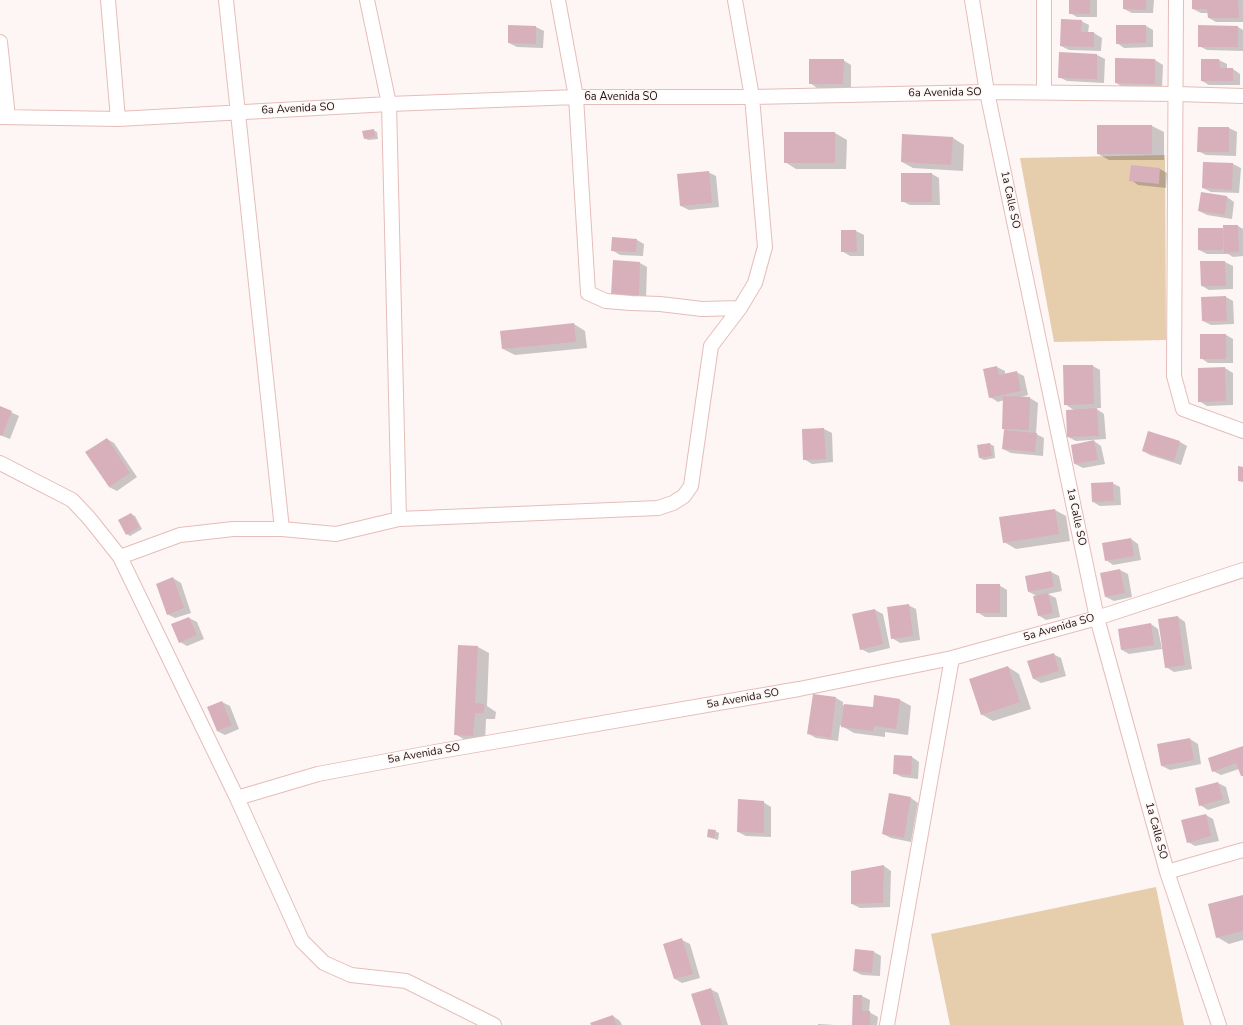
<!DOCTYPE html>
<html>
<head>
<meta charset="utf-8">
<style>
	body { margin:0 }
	canvas { display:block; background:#fef5f5 }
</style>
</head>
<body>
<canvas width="1243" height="1025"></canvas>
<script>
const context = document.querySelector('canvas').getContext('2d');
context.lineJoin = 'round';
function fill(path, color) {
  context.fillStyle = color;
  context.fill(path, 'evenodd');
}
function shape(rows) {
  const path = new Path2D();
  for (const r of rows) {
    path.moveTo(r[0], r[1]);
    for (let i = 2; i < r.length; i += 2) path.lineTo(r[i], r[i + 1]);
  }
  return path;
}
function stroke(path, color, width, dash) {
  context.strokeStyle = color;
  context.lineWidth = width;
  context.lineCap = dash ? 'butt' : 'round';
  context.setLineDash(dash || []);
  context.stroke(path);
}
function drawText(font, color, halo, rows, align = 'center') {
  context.font = font + ' "Nunito Sans",sans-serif';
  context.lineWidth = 3;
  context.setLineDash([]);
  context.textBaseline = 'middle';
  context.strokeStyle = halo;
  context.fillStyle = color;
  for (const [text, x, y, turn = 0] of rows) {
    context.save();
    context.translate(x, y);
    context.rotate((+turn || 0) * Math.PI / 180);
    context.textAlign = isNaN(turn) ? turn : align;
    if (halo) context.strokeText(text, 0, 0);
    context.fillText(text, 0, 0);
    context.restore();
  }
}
const green = shape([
	[1165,155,1166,340,1054,342,1020,158],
	[1156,887,1184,1025,950,1025,931,934]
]);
const shadow = shape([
	[1070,0,1097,0,1097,17,1077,17,1070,13],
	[1124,0,1154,0,1153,13,1132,13,1124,9],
	[1193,0,1243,0,1243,22,1216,22,1209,18,1208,13,1201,13,1193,9],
	[1081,21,1089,25,1088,33,1094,33,1102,38,1101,51,1069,50,1061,46],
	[509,26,536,27,544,31,543,48,517,47,509,43],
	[1146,26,1153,30,1153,47,1124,48,1117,43],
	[1199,26,1238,27,1243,30,1243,51,1207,50,1199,46],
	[1060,53,1097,55,1105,59,1104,83,1067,81,1059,77],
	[843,60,851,65,851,88,817,88,810,83],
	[1155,60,1163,65,1162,88,1123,87,1116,83],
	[1202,60,1219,60,1227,64,1227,69,1233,69,1240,74,1240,85,1209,85,1202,81],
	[1098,126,1152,126,1164,132,1164,160,1109,160,1098,154],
	[1199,128,1229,128,1237,132,1236,156,1206,155,1198,151],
	[373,130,377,132,378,139,368,140,365,138],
	[785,133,835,133,847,140,846,169,796,169,785,162],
	[953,138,964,145,963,171,913,168,902,162],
	[1204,163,1233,164,1241,168,1239,193,1211,192,1203,188],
	[1160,169,1167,173,1166,188,1138,185,1131,180],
	[708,172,716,176,719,207,689,210,681,206],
	[932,174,939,178,940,205,910,205,902,201],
	[1202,194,1227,197,1234,202,1232,219,1207,215,1199,211],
	[1238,226,1243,229,1243,256,1233,257,1228,254,1207,254,1199,250,1222,229,1224,230],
	[842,231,856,231,864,235,864,256,850,256,842,251],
	[637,240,644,244,643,256,620,255,612,250],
	[1201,262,1225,262,1233,266,1233,289,1209,290,1202,286],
	[640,263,647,267,646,300,620,298],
	[1226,297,1233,301,1234,324,1211,325,1203,321],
	[574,324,585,331,587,348,515,355,503,349],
	[1226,335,1233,339,1233,363,1208,363,1201,358],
	[1093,366,1100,370,1101,408,1095,408,1104,414,1106,439,1076,441,1068,437,1075,411,1065,404],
	[997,367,1005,371,1005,374,1016,372,1024,376,1028,395,1018,398,1030,398,1038,403,1036,434,1044,438,1043,456,1011,453,1003,449,1005,430,1003,429,1004,400,998,402,990,397],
	[1225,368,1233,373,1233,405,1207,406,1199,401,1199,369],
	[0,407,19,416,10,439,0,435],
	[824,429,832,433,833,462,812,464,804,459,803,430],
	[1149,432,1180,442,1187,446,1181,465,1150,455,1143,451],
	[107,439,114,443,137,477,117,491,109,487],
	[1094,441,1101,446,1105,464,1083,468,1075,464],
	[990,444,994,446,995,458,984,460,980,458,979,445],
	[1112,483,1120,487,1121,505,1100,506,1093,502],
	[1055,510,1066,516,1070,541,1016,549,1004,542],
	[131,514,135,516,142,529,130,536,127,534],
	[1131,539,1138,544,1141,560,1113,565,1106,560],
	[1120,570,1128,574,1132,597,1114,601,1106,597],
	[1051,572,1059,576,1062,591,1048,594,1056,598,1060,617,1046,620,1038,615,1037,596,1029,592],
	[173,578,181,583,191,613,175,618,167,614],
	[999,585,1007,590,1007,617,985,617,977,612],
	[908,605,916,609,920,640,900,643,892,638],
	[875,610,883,614,890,648,869,653,861,649],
	[1178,617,1185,622,1192,669,1174,672,1166,667],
	[189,618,197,622,204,639,187,646,180,642],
	[1151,624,1158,629,1162,649,1129,654,1122,650],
	[478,647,489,653,487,706,496,712,495,719,486,719,485,742,467,741,455,734],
	[1053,654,1061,658,1066,676,1041,683,1034,679,1029,661],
	[1008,667,1019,674,1031,709,993,721,981,714],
	[836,698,843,702,843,705,874,708,900,700,911,706,908,735,885,732,885,737,854,733,840,725,838,741,816,738,809,734],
	[222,702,230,706,239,729,225,735,217,731],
	[1190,739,1198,744,1201,764,1170,770,1162,766,1158,745],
	[1243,747,1243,776,1239,769,1221,775,1213,771],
	[912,757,919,762,918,779,902,777,894,773],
	[1218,783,1226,787,1230,803,1208,810,1200,805,1196,789],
	[911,798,918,803,911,842,891,838,883,834],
	[763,802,771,807,771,837,746,836,738,832],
	[1206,815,1213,819,1219,841,1195,846,1188,842],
	[715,831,719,833,718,840,708,837],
	[884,866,891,871,890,907,860,908,852,904],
	[1243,896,1243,940,1229,944,1217,937],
	[682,940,690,944,700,978,682,983,675,979,665,944],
	[874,952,881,956,880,976,862,975,854,971],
	[710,989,718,993,728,1025,702,1025],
	[862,996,870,1000,869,1012,878,1017,877,1025,853,1025],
	[613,1016,620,1021,622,1025,592,1025],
	[818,1024,835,1025,818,1025]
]);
const building = shape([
	[1069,0,1090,0,1090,14,1069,14],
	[1123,0,1146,0,1146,10,1123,9],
	[1192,0,1238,0,1239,18,1208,18,1207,9,1192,9],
	[1061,19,1082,20,1081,32,1094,32,1094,47,1060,46],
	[508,25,536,26,536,44,508,43],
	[1116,25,1146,25,1146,43,1116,44],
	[1198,25,1238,26,1238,47,1198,47],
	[1059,52,1097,54,1097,79,1058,78],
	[1115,58,1155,59,1155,84,1115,83],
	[809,59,844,59,843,84,809,84],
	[1201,59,1219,59,1220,68,1233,68,1233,81,1201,81],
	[1097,125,1152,125,1152,154,1097,154],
	[1198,127,1229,127,1229,152,1197,152],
	[374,129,375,137,364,139,362,131],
	[784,132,835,132,835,163,784,163],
	[902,134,953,137,951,165,901,162],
	[1203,162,1233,163,1232,190,1202,188],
	[1131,165,1160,168,1159,184,1129,181],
	[709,171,712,203,680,206,677,174],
	[901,173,932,173,932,202,901,202],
	[1201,192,1227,196,1225,215,1198,211],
	[1223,225,1238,225,1239,252,1224,253],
	[1198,228,1223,228,1223,250,1198,250],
	[841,230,856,230,857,252,841,252],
	[612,237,637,239,636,252,611,251],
	[613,260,640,262,639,296,611,295],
	[1200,261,1225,261,1226,286,1201,286],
	[1226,296,1227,321,1202,321,1201,297],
	[574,323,576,342,502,349,500,331],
	[1200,334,1226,334,1226,359,1200,359],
	[1063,365,1093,365,1094,404,1064,405],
	[997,366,999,375,1017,371,1021,391,989,398,983,369],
	[1225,367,1226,401,1198,402,1198,368],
	[1003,396,1030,397,1029,430,1002,429],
	[0,406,12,411,2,436,0,435],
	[1097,408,1099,436,1067,437,1066,410],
	[824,428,826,459,803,460,802,429],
	[1004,430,1037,433,1035,452,1002,449],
	[1148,431,1180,441,1174,461,1142,451],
	[107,438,130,473,109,487,85,452],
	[1094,440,1098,460,1074,464,1071,445],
	[990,443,992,456,979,458,977,445],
	[1238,466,1243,467,1243,482,1238,481],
	[1113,482,1114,501,1092,502,1091,483],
	[1055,509,1059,534,1003,543,999,517],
	[131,513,139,527,126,535,118,520],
	[1131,538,1134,556,1105,561,1102,543],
	[1120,569,1125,593,1105,597,1100,573],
	[1051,571,1054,587,1028,592,1025,576],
	[173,577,184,608,167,615,156,584],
	[976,584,1000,584,1000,613,976,613],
	[1048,593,1053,613,1038,616,1033,596],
	[909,604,913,636,891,639,887,607],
	[875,609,883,644,860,650,852,614],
	[1178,616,1185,665,1165,668,1158,619],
	[189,617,197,635,179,643,171,624],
	[1151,623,1154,645,1121,650,1118,629],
	[458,645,478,646,475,703,484,704,484,713,475,713,473,736,454,735],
	[1054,653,1059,671,1033,679,1027,661],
	[1008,666,1020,702,981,715,969,679],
	[813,694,836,697,831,738,807,734],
	[874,695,900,699,896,729,874,726,873,731,841,727,844,704,873,707],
	[222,701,232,725,217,731,207,707],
	[1190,738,1194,760,1161,766,1157,744],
	[1243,746,1243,776,1241,776,1236,763,1212,772,1208,758],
	[894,755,912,756,911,775,893,774],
	[1218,782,1223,799,1199,806,1195,788],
	[889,793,911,797,904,838,882,834],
	[738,799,764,801,764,833,737,832],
	[1206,814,1211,836,1187,843,1181,820],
	[708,829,716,830,714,838,707,837],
	[884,865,883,903,851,904,851,871],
	[1243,895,1243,931,1216,938,1208,904],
	[682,938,693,974,674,979,663,944],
	[855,949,874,951,872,973,853,971],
	[711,988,722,1025,701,1025,691,994],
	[853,995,862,995,862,1011,870,1011,870,1025,852,1025],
	[613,1015,616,1025,591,1025,590,1023]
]);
const minor = shape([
	[108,0,118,119],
	[226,0,282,529],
	[367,0,389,104,399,519],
	[558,0,576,97,588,293,606,301,631,303,660,304,702,309,740,308],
	[972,0,987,92,1097,618,1167,872,1219,1025],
	[1176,0,1174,376,1183,409,1243,431],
	[0,42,8,117],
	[1044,92,1044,0],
	[0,117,118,119,389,104,576,97,752,97,987,92,1177,94,1243,96],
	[0,463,72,500,89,518,120,557,237,798,302,941,324,963,351,975,406,981,494,1025],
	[120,557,180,535,233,529,282,529,336,534,399,519,658,508,673,503,684,496,691,486,711,346,740,308,755,283,765,247,752,97,735,0],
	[237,798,318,774,435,752,799,689,952,658,1097,618,1243,570],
	[1167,872,1243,850],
	[887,1025,952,658]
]);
const streetNames = [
	["6a Avenida SO",945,93,-1],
	["6a Avenida SO",621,97],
	["6a Avenida SO",298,109,-3],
	["1a Calle SO",1010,200,78],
	["1a Calle SO",1076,517,78],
	["5a Avenida SO",1059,628,-16],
	["5a Avenida SO",743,699,-10],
	["5a Avenida SO",424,754,-10],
	["1a Calle SO",1156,831,75]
];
fill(green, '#e6cead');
fill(shadow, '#0003');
fill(building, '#d7b0bc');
stroke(minor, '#e5bdb9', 16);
stroke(minor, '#fff', 14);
drawText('11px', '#201312', '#fef5f5', streetNames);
</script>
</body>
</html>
